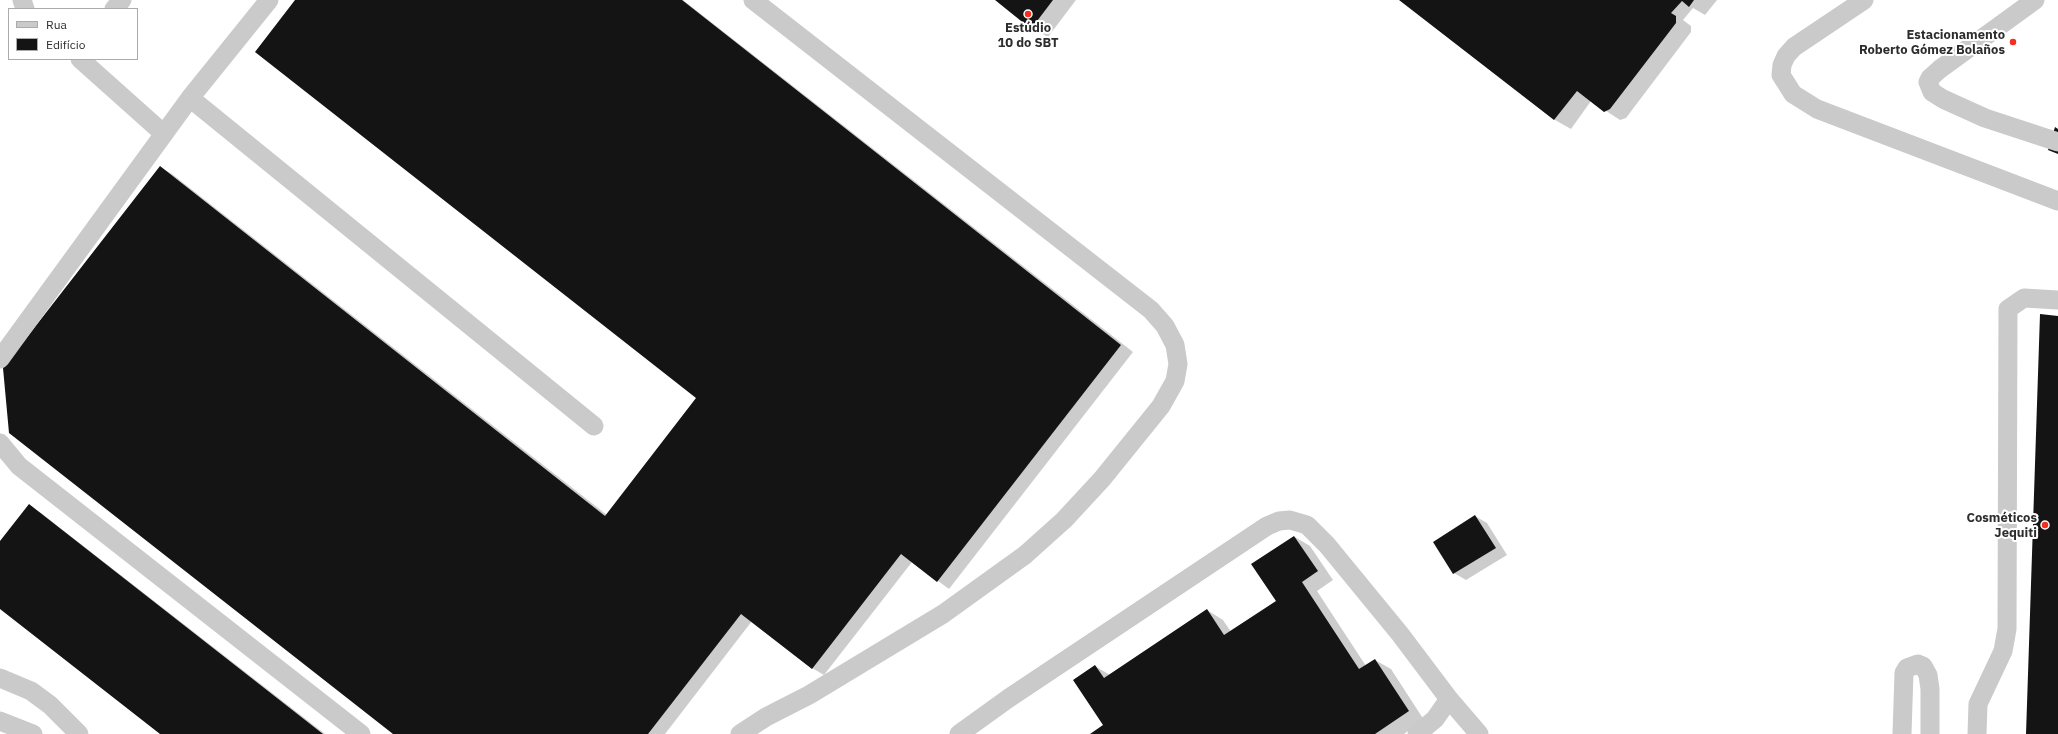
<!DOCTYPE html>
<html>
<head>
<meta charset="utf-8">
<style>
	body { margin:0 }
	#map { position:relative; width:2058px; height:734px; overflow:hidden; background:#fff; font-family:"IBM Plex Sans",sans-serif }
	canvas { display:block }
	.legend { position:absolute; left:8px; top:8px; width:130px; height:52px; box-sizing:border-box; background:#fff; border:1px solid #ababab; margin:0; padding:5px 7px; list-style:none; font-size:12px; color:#2d2d2d }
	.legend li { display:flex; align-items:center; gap:8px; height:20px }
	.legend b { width:20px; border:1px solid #ababab }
</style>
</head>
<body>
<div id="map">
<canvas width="2058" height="734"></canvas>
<ul class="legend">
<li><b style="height:5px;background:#cacaca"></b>Rua</li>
<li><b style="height:11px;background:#141414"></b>Edifício</li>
</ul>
</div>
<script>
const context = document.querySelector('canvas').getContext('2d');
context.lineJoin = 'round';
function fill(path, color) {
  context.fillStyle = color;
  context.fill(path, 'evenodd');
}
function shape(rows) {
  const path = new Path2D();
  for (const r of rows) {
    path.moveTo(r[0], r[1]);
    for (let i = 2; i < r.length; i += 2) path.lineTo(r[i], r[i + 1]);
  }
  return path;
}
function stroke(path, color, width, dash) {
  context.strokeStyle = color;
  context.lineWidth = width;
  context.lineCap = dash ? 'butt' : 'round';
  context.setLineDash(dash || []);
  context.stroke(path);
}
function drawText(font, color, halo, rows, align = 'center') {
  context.font = font + ' "IBM Plex Sans",sans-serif';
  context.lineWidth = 4;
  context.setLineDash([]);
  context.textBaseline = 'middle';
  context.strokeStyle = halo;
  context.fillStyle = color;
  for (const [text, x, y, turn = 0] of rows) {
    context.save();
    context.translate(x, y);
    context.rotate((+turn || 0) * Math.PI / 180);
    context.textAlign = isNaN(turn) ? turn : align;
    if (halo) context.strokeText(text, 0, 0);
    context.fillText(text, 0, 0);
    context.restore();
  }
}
const shadow = shape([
	[296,0,683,0,1133,352,949,589,912,562,824,675,812,668,752,621,665,734,395,734,160,167,172,174,607,515,698,398],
	[996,0,1076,0,1048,37,1032,28],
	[1401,0,1717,0,1705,15,1693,8,1683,20,1691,26,1691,32,1626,118,1620,120,1591,101,1571,129,1555,120],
	[29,506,41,513,325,734,162,734,0,608,0,543],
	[1475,516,1487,523,1507,555,1466,580,1454,573,1435,542],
	[1295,537,1310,546,1333,580,1317,591,1366,666,1375,660,1391,669,1424,720,1404,734,1091,734,1105,725,1095,666,1110,675,1207,610,1223,620,1231,632,1277,601]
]);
const building = shape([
	[295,0,682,0,1121,345,937,582,901,554,812,669,741,614,648,734,393,734,9,433,3,368,160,166,605,516,696,398,255,52],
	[995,0,1053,0,1031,29],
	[1399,0,1694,0,1689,7,1682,1,1671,13,1676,16,1676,23,1610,109,1604,112,1577,91,1554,120],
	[2055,127,2058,129,2058,154,2048,150],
	[2040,314,2058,316,2058,734,2026,734],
	[29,504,323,734,160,734,0,609,0,541],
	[1475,515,1496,548,1453,574,1433,542],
	[1294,536,1318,571,1302,582,1359,669,1375,659,1409,711,1375,734,1090,734,1103,725,1073,680,1095,665,1104,678,1207,609,1224,635,1276,601,1251,564]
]);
const minor = shape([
	[22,0,25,9],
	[1864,0,1794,47,1786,56,1782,65,1781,75,1793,94,1817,109,2058,201],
	[2035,0,1940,69,1930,78,1928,82,1932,92,1943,99,1985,118,2058,142],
	[114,9,122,0],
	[80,59,164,134],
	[190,98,594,426],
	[0,359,190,98,269,0],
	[0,443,19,466,361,734],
	[0,678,31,691,50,705,79,734],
	[0,721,33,734],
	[740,734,766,717,809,695,943,614,1025,555,1064,520,1102,479,1161,406,1175,381,1178,364,1175,345,1165,326,1151,310,753,0],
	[959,734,1009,698,1267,526,1279,521,1290,520,1307,525,1327,545,1400,634,1449,699,1479,734],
	[1417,734,1435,719,1449,699],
	[1902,734,1904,673,1907,668,1918,664,1923,666,1928,675,1930,689,1930,734],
	[1977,734,1978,704,2003,651,2007,629,2008,309,2024,298,2058,300]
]);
const markers = [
	[1028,14,4,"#f32f20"],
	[2013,42,4,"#f32f20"],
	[2045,525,4,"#f32f20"]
];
const poiNames = [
	["Estúdio",1028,28,"center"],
	["10 do SBT",1028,43,"center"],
	["Estacionamento",2005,35],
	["Roberto Gómez Bolaños",2005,50],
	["Cosméticos",2037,518],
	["Jequiti",2037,533]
];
fill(shadow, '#0003');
fill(building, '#141414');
stroke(minor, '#cacaca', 19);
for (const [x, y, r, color] of markers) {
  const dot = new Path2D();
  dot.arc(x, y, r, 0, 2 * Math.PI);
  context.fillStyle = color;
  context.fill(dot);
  stroke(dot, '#fff', 1.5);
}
drawText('bold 13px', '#2d2d2d', '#fff', poiNames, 'right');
</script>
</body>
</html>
